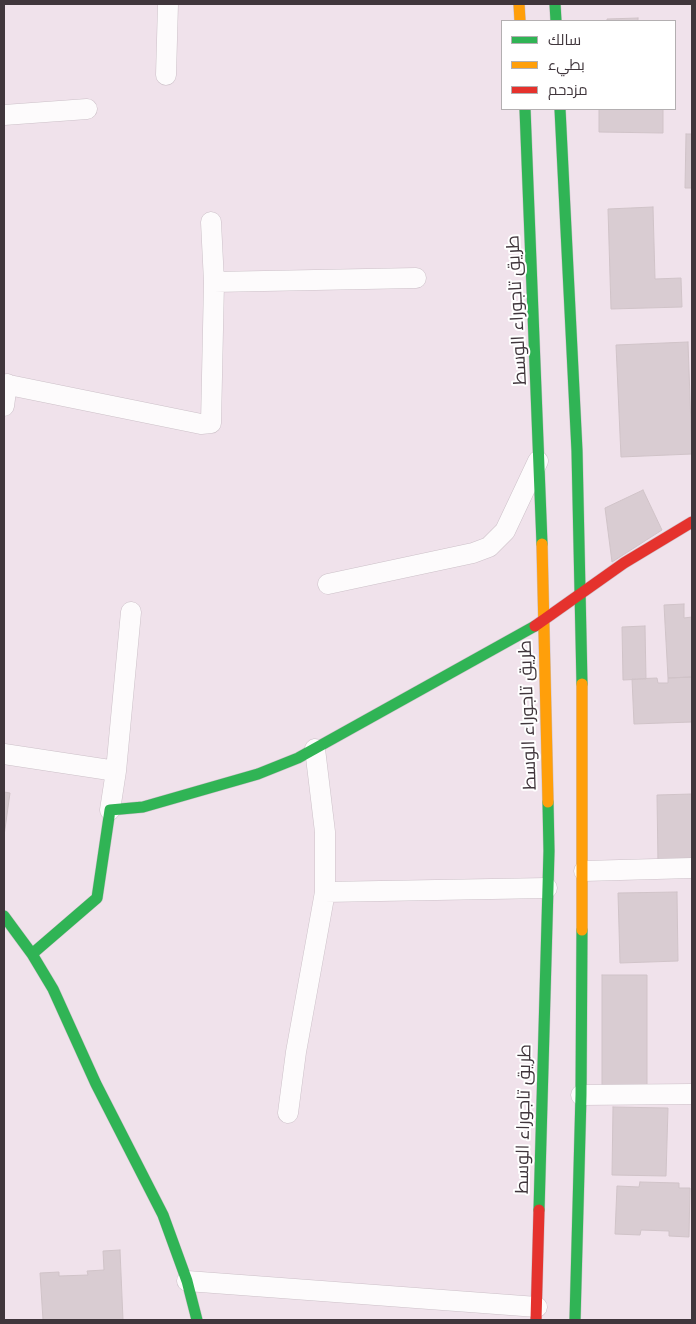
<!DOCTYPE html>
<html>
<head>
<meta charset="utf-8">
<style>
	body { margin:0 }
	#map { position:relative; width:696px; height:1324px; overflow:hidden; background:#f0e2eb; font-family:"PT Sans",Cairo,sans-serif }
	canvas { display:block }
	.frame { position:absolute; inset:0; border:5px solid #40363c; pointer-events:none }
	.legend { position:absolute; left:501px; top:20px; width:175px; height:90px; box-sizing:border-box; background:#fff; border:1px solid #b3afb1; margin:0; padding:6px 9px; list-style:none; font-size:15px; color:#40363c }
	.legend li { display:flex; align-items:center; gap:10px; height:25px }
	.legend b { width:25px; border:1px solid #b3afb1 }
</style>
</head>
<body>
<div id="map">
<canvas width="696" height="1324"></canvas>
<div class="frame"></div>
<ul class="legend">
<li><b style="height:6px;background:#30b455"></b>سالك</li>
<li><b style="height:6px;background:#ff9f0a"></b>بطيء</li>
<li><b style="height:6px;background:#e5322d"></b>مزدحم</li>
</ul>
</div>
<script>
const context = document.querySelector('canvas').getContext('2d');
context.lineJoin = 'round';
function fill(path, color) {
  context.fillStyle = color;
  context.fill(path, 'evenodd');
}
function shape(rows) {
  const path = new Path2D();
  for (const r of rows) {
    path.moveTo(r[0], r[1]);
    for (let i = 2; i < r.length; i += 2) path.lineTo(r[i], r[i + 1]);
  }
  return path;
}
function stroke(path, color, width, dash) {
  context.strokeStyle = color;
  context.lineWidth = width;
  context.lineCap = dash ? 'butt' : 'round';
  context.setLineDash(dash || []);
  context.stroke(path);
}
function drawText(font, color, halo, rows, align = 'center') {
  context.font = font + ' "PT Sans",Cairo,sans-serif';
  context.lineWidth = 4;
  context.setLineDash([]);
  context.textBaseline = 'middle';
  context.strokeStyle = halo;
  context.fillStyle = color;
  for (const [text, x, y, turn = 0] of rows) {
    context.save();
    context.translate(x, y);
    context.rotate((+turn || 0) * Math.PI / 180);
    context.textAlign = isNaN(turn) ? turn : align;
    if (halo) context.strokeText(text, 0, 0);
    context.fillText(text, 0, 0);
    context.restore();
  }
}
const building = shape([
	[638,18,638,21,607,21,607,19,638,18],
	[599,109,663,109,663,133,599,132,599,109],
	[686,134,692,134,692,188,685,188,686,134],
	[653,207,655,279,681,278,682,307,611,309,608,209,653,207],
	[688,342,692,454,621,457,616,345,688,342],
	[643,490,662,530,612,562,605,508,643,490],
	[684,604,684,618,692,617,692,677,668,678,664,605,684,604],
	[645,626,646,679,623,680,622,627,645,626],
	[692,677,692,722,634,724,632,679,657,678,658,683,668,683,668,678,692,677],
	[4,792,10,793,4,836,4,792],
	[692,794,692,863,658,864,657,795,692,794],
	[677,892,678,961,620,963,618,893,677,892],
	[602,975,647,975,647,1086,602,1086,602,975],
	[613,1107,668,1108,666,1176,612,1175,613,1107],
	[640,1182,679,1183,679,1188,690,1188,689,1237,669,1236,669,1231,641,1230,640,1235,615,1234,617,1186,639,1187,640,1182],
	[120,1250,123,1320,43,1320,40,1273,59,1272,59,1276,88,1275,87,1271,104,1270,103,1251,120,1250]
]);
const street = shape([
	[166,75,168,4],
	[4,115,87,109],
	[214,282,416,278],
	[4,384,201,424,211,423,214,282,211,222],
	[4,406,7,384],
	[328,584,473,553,489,547,505,531,538,461],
	[4,754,116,771],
	[110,810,116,771,131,612],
	[584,871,692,868],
	[325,892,547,888],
	[581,1095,692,1094],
	[288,1113,296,1052,325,892,325,832,315,749],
	[187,1281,537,1307]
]);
const fast = shape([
	[555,4,556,21],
	[525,109,542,544],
	[560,109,577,451,582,684],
	[4,916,32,954,53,989,96,1084,163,1215,187,1281,197,1320],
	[32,954,97,898,110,810,143,807,258,774,298,758,535,626],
	[539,1210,549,851,548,802],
	[575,1320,581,1095,582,930]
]);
const slow = shape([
	[519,4,520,21],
	[542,544,548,802],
	[582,684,582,930]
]);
const jam = shape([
	[535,626,624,563,692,522],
	[536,1320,539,1210]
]);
const streetNames = [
	["طريق تاجوراء الوسط",517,310,-93],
	["طريق تاجوراء الوسط",528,715,-92],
	["طريق تاجوراء الوسط",524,1119,-89]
];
fill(building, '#d9ccd2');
stroke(building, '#d0c3c8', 1);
stroke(street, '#ccc0c8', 21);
stroke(fast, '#ccc0c8', 12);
stroke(slow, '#ccc0c8', 12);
stroke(jam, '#ccc0c8', 12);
stroke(street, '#fdfbfc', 20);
stroke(fast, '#30b455', 11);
stroke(slow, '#ff9f0a', 11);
stroke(jam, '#e5322d', 11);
drawText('18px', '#40363c', '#fff', streetNames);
</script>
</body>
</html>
